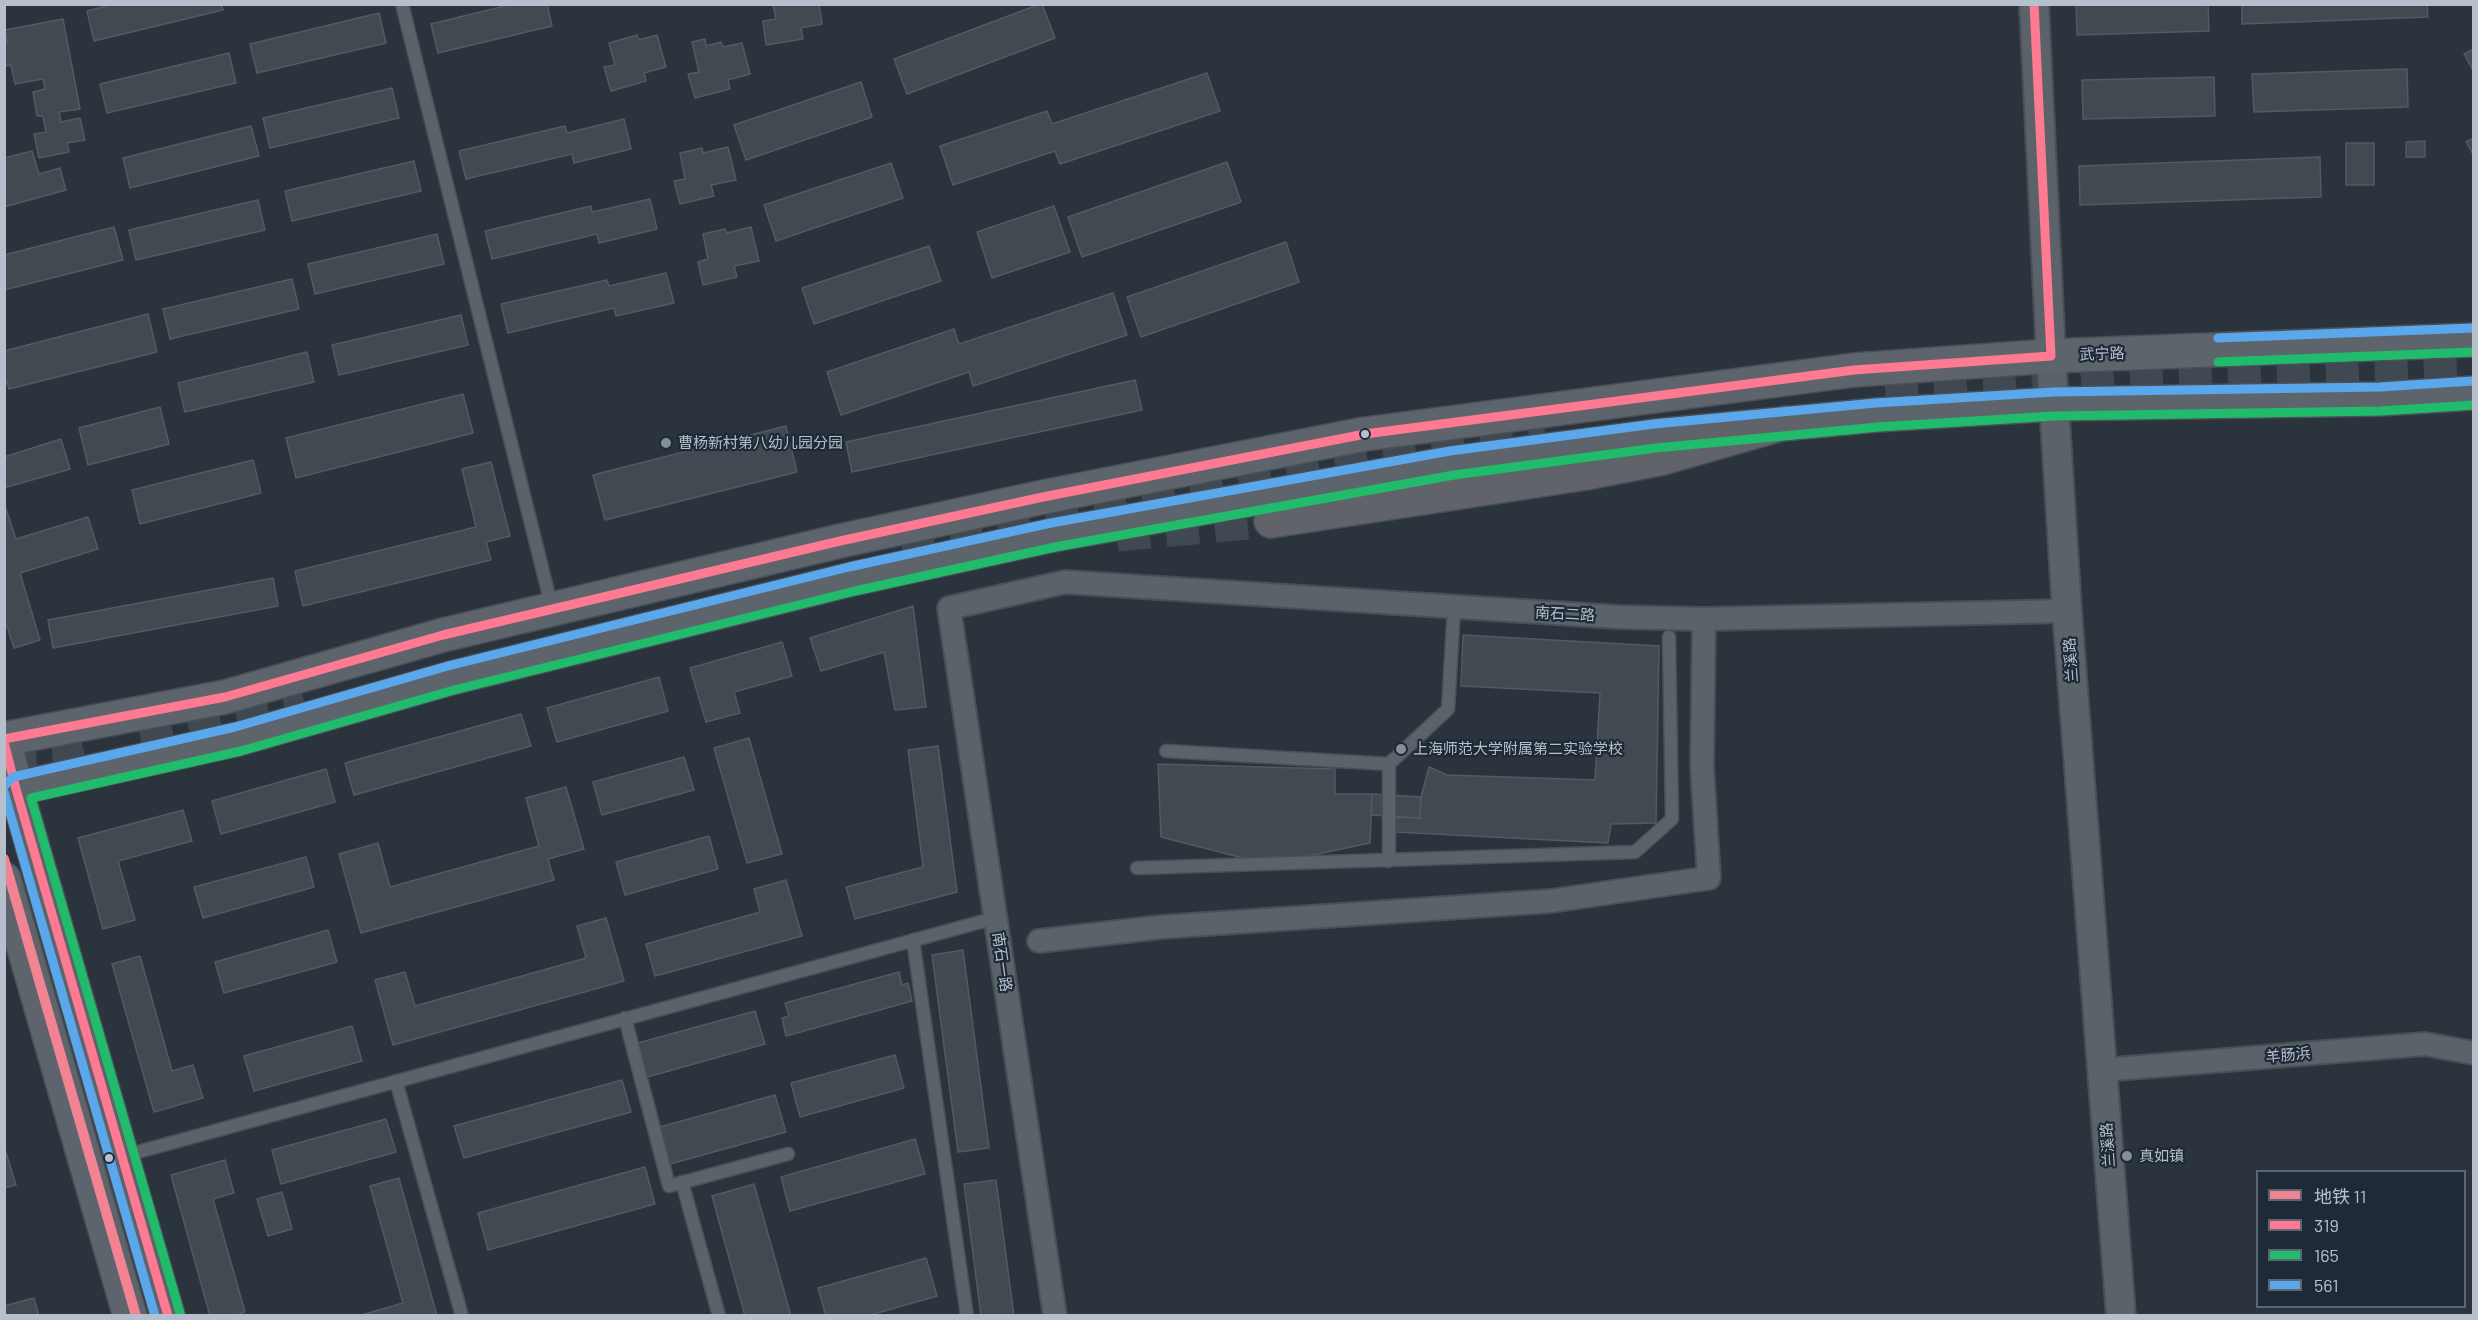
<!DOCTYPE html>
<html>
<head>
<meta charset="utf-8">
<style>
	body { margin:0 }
	#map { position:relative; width:2478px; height:1320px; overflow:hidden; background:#2b333c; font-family:Barlow,"Noto Sans SC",sans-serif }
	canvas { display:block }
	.frame { position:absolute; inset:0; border:6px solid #b6c0cc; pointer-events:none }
	.legend { position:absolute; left:2256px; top:1170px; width:210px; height:138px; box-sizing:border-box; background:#1e2a37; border:2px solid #5b6673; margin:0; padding:8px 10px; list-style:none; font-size:18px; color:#b6c0cc }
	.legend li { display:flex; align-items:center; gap:12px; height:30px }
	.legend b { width:30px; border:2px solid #5b6673 }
</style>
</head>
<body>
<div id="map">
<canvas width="2478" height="1320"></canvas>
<div class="frame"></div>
<ul class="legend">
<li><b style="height:8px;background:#f18393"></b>地铁 11</li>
<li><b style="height:8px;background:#fe7a93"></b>319</li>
<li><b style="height:8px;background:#20bc6c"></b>165</li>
<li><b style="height:8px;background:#5aa8eb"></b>561</li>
</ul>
</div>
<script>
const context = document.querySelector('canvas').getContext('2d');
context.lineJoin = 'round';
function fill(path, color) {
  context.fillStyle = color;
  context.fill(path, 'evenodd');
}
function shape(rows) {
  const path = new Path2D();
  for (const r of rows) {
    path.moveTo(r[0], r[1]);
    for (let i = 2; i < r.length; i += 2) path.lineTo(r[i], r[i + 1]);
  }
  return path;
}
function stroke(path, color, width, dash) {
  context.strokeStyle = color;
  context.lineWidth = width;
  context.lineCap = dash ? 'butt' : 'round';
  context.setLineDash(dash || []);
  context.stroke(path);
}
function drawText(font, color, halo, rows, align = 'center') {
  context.font = font + ' Barlow,"Noto Sans SC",sans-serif';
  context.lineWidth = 4.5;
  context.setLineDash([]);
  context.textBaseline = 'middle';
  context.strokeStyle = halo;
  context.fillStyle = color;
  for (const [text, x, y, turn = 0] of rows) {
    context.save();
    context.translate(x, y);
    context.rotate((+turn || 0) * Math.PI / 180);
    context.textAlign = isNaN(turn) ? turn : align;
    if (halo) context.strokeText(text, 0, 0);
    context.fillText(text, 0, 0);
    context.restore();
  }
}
const building = shape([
	[113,4,221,4,223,10,94,41,87,11,113,4],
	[513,4,547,4,552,26,438,53,431,24,513,4],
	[773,4,819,4,822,24,801,28,803,39,766,45,763,21,776,19,773,4],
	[1040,4,1042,4,1055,38,907,94,894,59,1040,4],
	[2076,4,2208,4,2209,31,2077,35,2076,4],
	[2242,4,2427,4,2428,17,2242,24,2242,4],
	[379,13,386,43,257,73,250,44,379,13],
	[63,19,80,109,59,112,61,122,80,118,85,140,67,143,69,152,39,158,34,134,46,132,43,116,37,116,33,92,45,89,43,79,15,84,11,65,6,66,4,58,4,43,7,43,5,30,63,19],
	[637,35,639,40,657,35,666,67,644,73,646,81,611,91,604,67,615,65,609,43,637,35],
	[705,39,706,46,721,42,723,47,742,43,750,74,728,80,730,89,695,98,688,74,699,72,692,42,705,39],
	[2474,49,2474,72,2464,54,2474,49],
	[229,53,236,83,107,113,100,84,229,53],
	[2407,69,2408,107,2254,112,2252,74,2407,69],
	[1207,73,1220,111,1060,164,1055,151,953,185,940,146,1047,111,1052,124,1207,73],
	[2214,77,2215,116,2083,119,2082,80,2214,77],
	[861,82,872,117,746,160,734,125,861,82],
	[392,88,399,118,270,148,263,118,392,88],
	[624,119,631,149,574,163,572,154,466,179,459,151,565,126,567,133,624,119],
	[251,126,259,156,130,188,123,158,251,126],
	[2474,138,2474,156,2466,142,2474,138],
	[2425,141,2425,157,2406,157,2406,142,2425,141],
	[2346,143,2374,143,2374,185,2346,185,2346,143],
	[728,147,736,180,711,185,714,196,680,204,674,181,685,179,680,153,702,148,703,153,728,147],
	[32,151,39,174,60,168,66,190,4,207,4,158,32,151],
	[2320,157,2321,197,2080,205,2079,166,2320,157],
	[414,161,421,191,292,221,285,191,414,161],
	[1227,162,1241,202,1082,257,1068,217,1227,162],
	[891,163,903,198,776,241,764,205,891,163],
	[650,199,657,229,599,243,597,234,492,259,485,231,591,206,592,212,650,199],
	[258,200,265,230,136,260,129,230,258,200],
	[1054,206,1070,252,992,278,977,232,1054,206],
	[114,227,123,260,4,290,4,255,114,227],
	[751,227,759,261,734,266,737,277,703,285,698,262,708,259,703,234,725,229,727,233,751,227],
	[437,234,444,264,315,294,308,264,437,234],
	[1286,242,1299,282,1141,337,1127,297,1286,242],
	[929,246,941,281,814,324,802,288,929,246],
	[666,273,674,303,616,316,614,308,508,333,501,304,607,280,609,286,666,273],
	[292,279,299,309,170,339,163,309,292,279],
	[1113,293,1127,335,973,386,969,372,841,415,827,372,954,329,959,344,1113,293],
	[148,314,157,352,9,389,4,373,4,351,148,314],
	[461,315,468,345,339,375,332,345,461,315],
	[307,352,314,382,185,412,178,383,307,352],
	[1135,380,1142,410,852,472,846,442,1135,380],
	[463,394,473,433,296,478,286,438,463,394],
	[160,407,169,444,88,465,79,428,160,407],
	[786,426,797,472,605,520,593,475,786,426],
	[61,439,70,469,4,488,4,457,61,439],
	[253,460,261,493,140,524,132,490,253,460],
	[491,462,510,536,486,542,491,560,303,606,295,571,476,527,462,469,491,462],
	[4,503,16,539,88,517,98,549,20,573,40,640,14,648,4,617,4,503],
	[273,578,278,606,53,648,48,620,273,578],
	[913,606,926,707,895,710,884,652,821,671,810,638,913,606],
	[1463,635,1659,646,1656,823,1611,824,1608,843,1395,832,1396,817,1420,818,1421,797,1429,767,1447,775,1595,780,1600,693,1461,686,1463,635],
	[782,642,792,676,734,692,740,713,706,722,690,668,782,642],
	[659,677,668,711,557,742,547,708,659,677],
	[521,714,531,746,354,795,345,763,521,714],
	[749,738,782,854,747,863,714,748,749,738],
	[938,746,957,892,855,919,846,887,923,867,908,750,938,746],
	[684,757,694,790,602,815,593,782,684,757],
	[1158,764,1335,769,1335,794,1372,794,1370,843,1294,859,1247,859,1161,837,1158,764],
	[326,769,335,802,221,834,212,801,326,769],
	[566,787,584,849,548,859,554,880,361,933,339,854,378,843,390,887,539,846,526,798,566,787],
	[1372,794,1421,797,1420,818,1371,815,1372,794],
	[183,810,192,841,118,861,135,920,103,929,78,838,183,810],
	[709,836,718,869,625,895,616,862,709,836],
	[306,857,314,887,203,918,194,887,306,857],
	[786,880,802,936,655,976,646,944,760,912,754,889,786,880],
	[606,918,624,981,393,1045,375,980,405,972,415,1006,586,958,577,926,606,918],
	[328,930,337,962,224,993,215,962,328,930],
	[963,950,989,1148,958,1152,932,955,963,950],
	[140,956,172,1071,193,1065,203,1098,154,1112,112,964,140,956],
	[899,972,902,985,908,983,912,1001,786,1036,782,1018,789,1016,785,1003,899,972],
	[755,1011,765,1044,644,1078,634,1044,755,1011],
	[352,1026,362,1061,254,1091,244,1056,352,1026],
	[895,1055,904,1088,800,1117,791,1083,895,1055],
	[622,1080,631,1112,464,1158,454,1126,622,1080],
	[775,1095,786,1132,670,1164,660,1127,775,1095],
	[386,1119,396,1152,281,1184,272,1150,386,1119],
	[915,1139,925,1174,790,1211,781,1177,915,1139],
	[4,1146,16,1185,4,1188,4,1146],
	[225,1160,234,1193,213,1199,245,1312,233,1316,210,1316,171,1175,225,1160],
	[645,1167,655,1204,488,1250,478,1213,645,1167],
	[399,1178,437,1316,358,1316,403,1303,370,1186,399,1178],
	[996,1180,1014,1316,981,1316,964,1184,996,1180],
	[754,1184,791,1316,745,1316,712,1196,754,1184],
	[282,1192,292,1229,268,1236,257,1199,282,1192],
	[926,1258,937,1296,867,1316,826,1316,818,1288,926,1258],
	[34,1298,39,1316,4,1316,4,1306,34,1298]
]);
const trunkTunnel = shape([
	[1886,400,2133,376,2474,363],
	[1117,535,1271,521],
	[901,543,1433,447,1545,435],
	[142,744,305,705],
	[4,766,69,762,95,756]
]);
const service = shape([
	[402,4,552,608],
	[1166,751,1389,764,1448,709,1454,608],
	[1389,861,1389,764],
	[1137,868,1635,852,1672,819,1669,637],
	[913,940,967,1316],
	[625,1018,669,1186,788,1154],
	[396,1081,462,1316],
	[123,1156,995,918],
	[682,1182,719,1316]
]);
const minor = shape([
	[1039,941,1161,927,1551,901,1709,878,1702,766,1704,619],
	[2102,1070,2425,1044,2474,1053],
	[1055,1316,949,608,1065,582,1618,617,1704,619,2067,611]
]);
const tertiary = shape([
	[2034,4,2051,356,2067,611,2121,1316]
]);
const primary = shape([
	[4,739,225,697,443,635,840,541,1043,497,1365,434,1854,370,2051,356,2474,340],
	[4,740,16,789,168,1316],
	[4,791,238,739,451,678,852,579,1053,535,1452,463,1655,436,1877,415,2054,404,2380,399,2474,393],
	[4,879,130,1316]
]);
const trunk = shape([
	[1271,521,1586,473,1663,458,1785,423]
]);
const bus1 = shape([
	[2034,4,2051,356],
	[4,739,225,697,443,635,840,541,1043,497,1365,434,1854,370,2051,356],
	[4,742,16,789,168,1316]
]);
const bus2 = shape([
	[2218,362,2474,352],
	[180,1313,31,798,241,751,454,690,855,591,1055,547,1454,475,1656,448,1878,427,2054,416,2380,411,2474,405]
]);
const bus3 = shape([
	[2218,338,2474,328],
	[4,786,13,777,235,727,448,666,849,567,1051,523,1450,451,1654,424,1876,403,2054,392,2380,387,2473,381],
	[4,792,155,1316]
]);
const metro1 = shape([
	[4,859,136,1316]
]);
const markers = [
	[1365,434,5,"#b6c0cc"],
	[666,443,6,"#858f9a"],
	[1401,749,6,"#858f9a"],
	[2127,1156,6,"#858f9a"],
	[109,1158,5,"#b6c0cc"]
];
const streetNames = [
	["武宁路",2102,354,-2],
	["南石二路",1565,614,3],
	["兰溪路",2071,660,-94],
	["南石一路",1002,962,82],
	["羊肠浜",2288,1055,-5],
	["兰溪路",2108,1145,-94]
];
const poiNames = [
	["曹杨新村第八幼儿园分园",678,443],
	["上海师范大学附属第二实验学校",1413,749],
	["真如镇",2139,1156]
];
fill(building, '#424950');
stroke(building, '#535a63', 1.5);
stroke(trunkTunnel, '#404852', 33, [33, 16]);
stroke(service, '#4a4f56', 15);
stroke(minor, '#4a4f56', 26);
stroke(tertiary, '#4a4f56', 32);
stroke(primary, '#495058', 36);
stroke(trunk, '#484f57', 36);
stroke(service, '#5c6269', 12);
stroke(minor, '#5c6269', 22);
stroke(tertiary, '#5c6269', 28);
stroke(primary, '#5e646b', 33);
stroke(trunk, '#60646a', 33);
stroke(bus1, '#fe7a93', 9);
stroke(bus2, '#20bc6c', 9);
stroke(bus3, '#5aa8eb', 9);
stroke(metro1, '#f18393', 10);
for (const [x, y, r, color] of markers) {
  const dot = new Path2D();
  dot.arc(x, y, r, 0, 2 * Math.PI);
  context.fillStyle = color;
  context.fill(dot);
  stroke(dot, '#1e2a37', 2);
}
drawText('15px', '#b6c0cc', '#1e2a37', streetNames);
drawText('15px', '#b6c0cc', '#1e2a37', poiNames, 'left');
</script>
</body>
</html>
